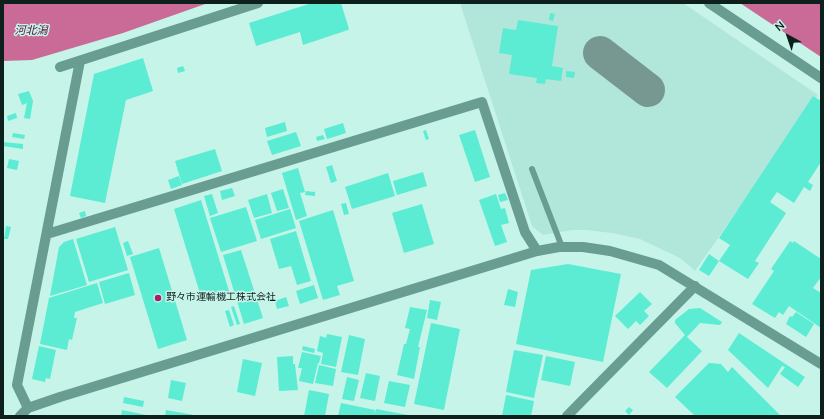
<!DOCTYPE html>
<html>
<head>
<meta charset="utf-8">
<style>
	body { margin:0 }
	#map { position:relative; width:824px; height:419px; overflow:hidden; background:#c6f4e9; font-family:"Nunito Sans",sans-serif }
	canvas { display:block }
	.frame { position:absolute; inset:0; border:4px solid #0e201c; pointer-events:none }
	.north { position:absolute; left:768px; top:16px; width:40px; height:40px; -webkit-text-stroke:3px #c6f4e9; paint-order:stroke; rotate:320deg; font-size:11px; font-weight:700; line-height:16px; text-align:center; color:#0e201c }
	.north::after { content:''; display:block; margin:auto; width:14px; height:18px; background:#0e201c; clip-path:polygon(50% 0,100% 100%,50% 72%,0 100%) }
</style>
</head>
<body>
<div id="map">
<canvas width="824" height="419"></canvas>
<div class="frame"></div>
<div class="north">N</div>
</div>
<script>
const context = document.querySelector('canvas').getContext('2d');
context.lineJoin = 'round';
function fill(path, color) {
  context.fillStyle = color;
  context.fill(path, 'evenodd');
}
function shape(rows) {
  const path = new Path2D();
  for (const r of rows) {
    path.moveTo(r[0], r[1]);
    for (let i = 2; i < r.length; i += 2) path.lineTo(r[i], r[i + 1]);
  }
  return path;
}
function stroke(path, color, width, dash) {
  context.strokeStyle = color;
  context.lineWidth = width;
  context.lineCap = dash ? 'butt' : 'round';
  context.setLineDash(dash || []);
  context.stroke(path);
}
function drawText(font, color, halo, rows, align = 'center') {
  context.font = font + ' "Nunito Sans","Noto Sans JP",sans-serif';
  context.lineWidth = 3;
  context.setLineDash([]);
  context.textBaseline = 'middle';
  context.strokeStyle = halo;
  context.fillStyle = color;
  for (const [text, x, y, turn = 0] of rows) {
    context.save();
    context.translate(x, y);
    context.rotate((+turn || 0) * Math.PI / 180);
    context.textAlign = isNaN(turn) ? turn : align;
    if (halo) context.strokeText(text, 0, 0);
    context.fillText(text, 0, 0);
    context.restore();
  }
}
const built = shape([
	[460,3,683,3,818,95,695,271,680,258,640,239,612,233,587,230,572,230,543,235,532,226]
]);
const water = shape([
	[3,3,208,3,123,33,32,60,3,61],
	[740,3,821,3,821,57]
]);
const taxiway = shape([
	[600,53,648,90]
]);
const building = shape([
	[312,3,341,3,349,29,348,30,303,45,300,32,256,46,249,23],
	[550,13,555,14,553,21,549,20],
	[518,20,558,26,552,66,563,68,561,81,546,79,545,84,536,83,537,78,509,74,512,55,499,53,503,28,516,30],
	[143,58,153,91,126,100,105,203,70,196,94,74],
	[183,66,185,71,178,73,177,68],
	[566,71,575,72,574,78,566,77],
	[29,91,33,101,30,119,24,118,27,103,22,105,18,94],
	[813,96,821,101,821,162,808,182,813,185,810,191,804,187,794,203,777,192,770,202,786,213,755,261,759,263,748,279,719,261,730,245,719,238],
	[16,113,17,118,8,121,7,116],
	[285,122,287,131,267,137,265,128],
	[343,123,346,133,327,139,324,129],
	[426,130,429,139,426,140,423,131],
	[475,130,490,177,475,182,459,135],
	[296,132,301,146,272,155,267,141],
	[13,133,25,135,24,139,12,137],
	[323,135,325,139,317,141,316,137],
	[3,142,23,144,23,149,3,146],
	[215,149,222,171,182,184,175,161],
	[9,159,19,161,17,170,7,168],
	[332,165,337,181,331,183,326,167],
	[298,168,305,192,300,193,307,216,296,220,282,173],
	[423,172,427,186,397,195,393,181],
	[388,173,395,196,352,209,345,187],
	[179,176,182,185,171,189,168,180],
	[232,188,235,196,222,200,220,191],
	[283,189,289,208,277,211,271,193],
	[306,191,315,192,315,196,305,195],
	[505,193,508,200,500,202,498,195],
	[212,194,218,213,210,216,204,196],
	[267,194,272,213,254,218,248,200],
	[496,194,501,209,505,208,509,223,501,225,507,242,495,246,479,200],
	[201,200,229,291,202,300,174,209],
	[346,203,349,214,344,215,341,204],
	[422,204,434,244,404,253,392,213],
	[246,207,257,241,221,252,210,218],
	[290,209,296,228,261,239,255,220],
	[333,210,354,281,337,286,340,295,323,300,299,221],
	[85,211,86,216,81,218,79,213],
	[6,226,11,227,8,239,4,239],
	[115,227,128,270,89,282,76,239],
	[296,231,311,281,297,285,291,266,279,269,270,239],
	[73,239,87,285,50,296,59,247,64,242],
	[128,241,133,254,127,256,123,243],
	[790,241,793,243,794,241,821,259,821,277,813,288,821,293,821,328,789,306,783,315,779,312,775,318,752,304,774,271,771,269],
	[159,248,187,340,158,349,130,257],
	[241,250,263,318,244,324,223,255],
	[709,254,719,261,709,276,699,270],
	[568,264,621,274,603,362,516,344,531,270],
	[129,273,135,295,105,304,99,282],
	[97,283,103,303,75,312,74,318,77,318,72,340,69,339,67,350,40,344,49,298],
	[314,285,318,298,300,304,296,291],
	[508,289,518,292,515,307,504,305],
	[640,292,652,304,644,311,649,316,640,325,636,321,628,329,615,316],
	[286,297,289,306,277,309,275,301],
	[430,300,441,302,437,320,427,318],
	[234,306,240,324,237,325,231,307],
	[410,307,427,310,418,347,420,347,414,379,397,375,404,344,406,344,410,329,405,328],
	[700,308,722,322,720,325,700,323,687,337,702,351,667,388,649,372,685,335,675,323,675,320,689,309],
	[229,310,234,325,230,327,225,311],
	[796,312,814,324,806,337,786,324,790,316,792,317],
	[431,323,460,329,444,410,414,404],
	[739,333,805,377,798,387,780,374,785,367,782,366,768,388,728,350],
	[327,334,342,337,336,367,321,364,323,353,317,351,320,336,326,338],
	[349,335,365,339,358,375,341,372],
	[39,346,56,350,50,379,46,378,45,382,32,379],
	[303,346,315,349,314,353,302,350],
	[514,350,543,355,534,398,506,392],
	[302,352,321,356,319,363,318,363,313,384,299,381,302,368,298,368],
	[293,356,293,364,295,364,298,390,279,391,277,357],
	[546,356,575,362,570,386,541,380],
	[243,359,262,363,255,396,237,392],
	[709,363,721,364,728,372,732,367,781,416,695,416,675,397],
	[319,365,336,369,333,386,315,383],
	[366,373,380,376,375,401,360,398],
	[347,377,359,380,354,401,342,399],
	[171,380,186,383,182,401,168,398],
	[389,381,410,385,405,407,384,403],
	[309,390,329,394,325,416,304,416],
	[506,395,534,401,531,416,502,416],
	[124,397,144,401,143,407,123,403],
	[341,403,375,410,374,416,338,416],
	[629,407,633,410,629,415,625,411],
	[376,409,408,415,408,416,374,416],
	[122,410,146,415,146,416,121,416],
	[166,410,194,415,194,416,165,416]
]);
const service = shape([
	[532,169,562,247]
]);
const minor = shape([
	[709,3,821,78],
	[60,67,258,3],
	[47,234,482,102,525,232,537,251],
	[28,408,17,385,80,61],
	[567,416,695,286]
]);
const tertiary = shape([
	[20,416,28,408,60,397,537,251,559,247,583,247,610,251,659,265,821,364]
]);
const markers = [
	[158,298,4,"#a41d68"]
];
const poiNames = [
	["野々市運輸機工株式会社",166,298]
];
const waterNames = [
	["河北潟",31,31]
];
fill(built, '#b1e7db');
fill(water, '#c96b96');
stroke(taxiway, '#769890', 34);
fill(building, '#5becd3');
stroke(service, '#699d92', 6);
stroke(minor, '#699d92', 10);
stroke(tertiary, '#699d92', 10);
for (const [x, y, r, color] of markers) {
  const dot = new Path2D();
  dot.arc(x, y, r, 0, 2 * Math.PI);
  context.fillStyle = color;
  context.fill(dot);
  stroke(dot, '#c6f4e9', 1.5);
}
drawText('10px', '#0e201c', '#c6f4e9', poiNames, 'left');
drawText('italic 11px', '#60073a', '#c6f4e9', waterNames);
</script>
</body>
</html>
